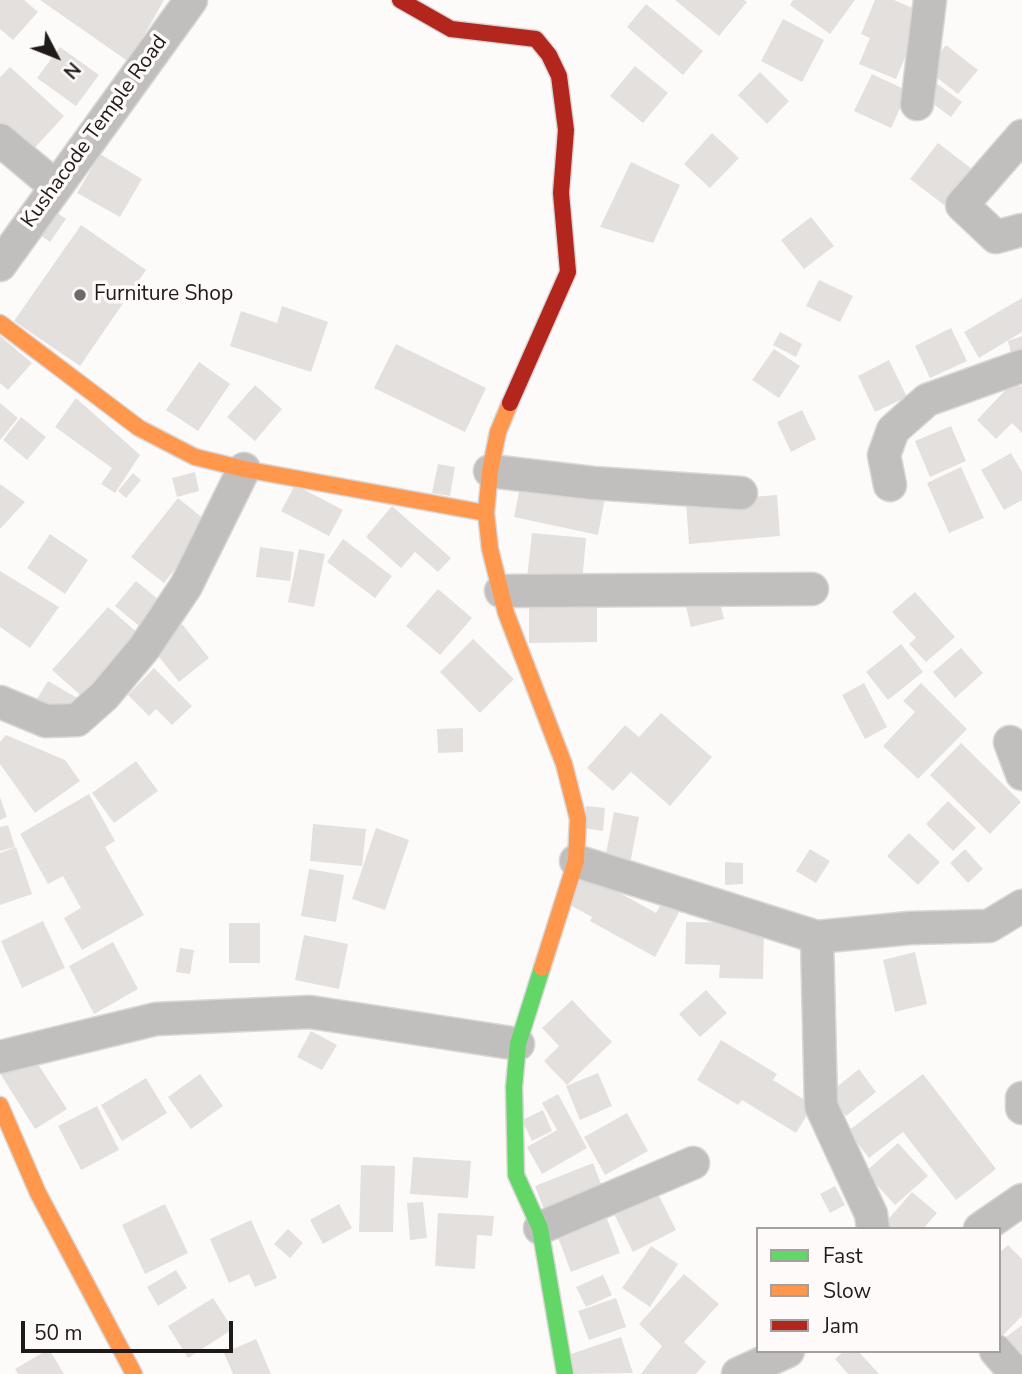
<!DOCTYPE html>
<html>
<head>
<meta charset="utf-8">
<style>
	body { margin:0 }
	#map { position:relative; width:1022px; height:1374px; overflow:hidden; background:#fdfbfa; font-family:"Nunito Sans",sans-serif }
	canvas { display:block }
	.legend { position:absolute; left:756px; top:1227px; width:245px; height:126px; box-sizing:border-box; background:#fefaf9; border:2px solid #a5a09f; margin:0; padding:9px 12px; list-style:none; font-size:21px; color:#201a19 }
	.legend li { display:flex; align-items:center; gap:14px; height:35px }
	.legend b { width:35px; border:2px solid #a5a09f }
	.north { position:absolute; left:21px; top:21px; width:70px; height:70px; -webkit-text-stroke:5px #fefaf9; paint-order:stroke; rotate:132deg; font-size:19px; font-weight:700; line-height:28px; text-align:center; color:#201a19 }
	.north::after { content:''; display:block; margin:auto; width:24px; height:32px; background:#201a19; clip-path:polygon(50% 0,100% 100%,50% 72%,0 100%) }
	.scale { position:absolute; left:21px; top:1321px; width:212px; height:32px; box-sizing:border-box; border:4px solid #201a19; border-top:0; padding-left:9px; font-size:21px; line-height:24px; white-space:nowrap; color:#201a19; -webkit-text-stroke:5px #fefaf9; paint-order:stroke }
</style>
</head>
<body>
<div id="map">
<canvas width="1022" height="1374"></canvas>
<ul class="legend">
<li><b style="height:9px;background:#63d668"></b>Fast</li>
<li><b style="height:9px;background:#ff974d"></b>Slow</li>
<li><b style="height:9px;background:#b3261e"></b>Jam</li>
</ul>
<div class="north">N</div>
<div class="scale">50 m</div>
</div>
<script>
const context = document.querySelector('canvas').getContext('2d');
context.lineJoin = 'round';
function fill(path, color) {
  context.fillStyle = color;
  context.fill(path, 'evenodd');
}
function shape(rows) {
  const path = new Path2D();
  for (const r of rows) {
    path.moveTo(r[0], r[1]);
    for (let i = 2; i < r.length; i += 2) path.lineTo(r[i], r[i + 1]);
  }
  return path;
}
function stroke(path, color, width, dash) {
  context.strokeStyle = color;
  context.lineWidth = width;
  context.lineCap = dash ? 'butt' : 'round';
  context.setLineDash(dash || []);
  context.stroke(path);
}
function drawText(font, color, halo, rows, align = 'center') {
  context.font = font + ' "Nunito Sans",sans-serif';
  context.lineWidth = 7;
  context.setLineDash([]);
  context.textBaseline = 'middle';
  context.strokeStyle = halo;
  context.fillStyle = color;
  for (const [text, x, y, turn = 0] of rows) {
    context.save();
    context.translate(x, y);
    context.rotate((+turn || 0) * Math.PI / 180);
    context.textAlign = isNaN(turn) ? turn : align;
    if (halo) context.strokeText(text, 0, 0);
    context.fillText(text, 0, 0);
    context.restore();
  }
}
const building = shape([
	[0,0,24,0,38,12,13,40,0,29],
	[40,0,164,0,129,62],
	[675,0,744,0,747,2,719,36],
	[793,0,855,0,830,34,790,5],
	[875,0,894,0,924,13,896,79,859,64,870,38,861,34],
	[646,4,703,51,683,75,627,27],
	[783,19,824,40,802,82,761,61],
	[946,45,978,70,958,94,927,70],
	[60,47,99,75,76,106,37,78],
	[635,66,668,93,643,123,610,96],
	[10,67,64,116,30,153,0,125,0,77],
	[760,72,789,101,767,124,738,95],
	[872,74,908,91,891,128,854,111],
	[936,83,962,102,951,117,925,98],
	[712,133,739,158,710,188,684,164],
	[938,143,972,169,944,205,910,179],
	[100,154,142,179,120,217,77,193],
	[631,162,680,185,653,243,600,227],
	[52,209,66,219,50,242,36,232],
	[811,217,834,246,804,269,781,240],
	[81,225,146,270,80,366,14,321],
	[819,280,853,296,840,322,806,306],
	[1022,298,1022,332,979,358,964,332],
	[282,306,328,322,311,372,230,346,241,311,277,323],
	[951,328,967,361,930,378,915,346],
	[780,332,802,344,796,357,773,345],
	[0,336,32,363,8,390,0,383],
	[1022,336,1022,354,1012,357,1008,341],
	[396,344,486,388,465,432,374,388],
	[774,349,800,366,779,398,752,380],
	[889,360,907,397,875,412,858,376],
	[199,362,230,384,198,431,166,410],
	[1015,380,1022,387,1022,433,1012,423,996,439,977,420],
	[255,385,282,409,255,441,227,417],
	[76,398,140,455,115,493,101,484,112,468,55,427],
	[0,403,18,418,0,440],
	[802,410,816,439,791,452,777,422],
	[21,417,46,437,27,460,3,440],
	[951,426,966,461,930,477,915,441],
	[1011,453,1022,472,1022,500,1004,510,981,470],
	[438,464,455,467,450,496,432,493],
	[961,467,984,518,949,533,927,483],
	[195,472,199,491,177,497,172,478],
	[133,473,141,480,126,498,118,491],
	[521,482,605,498,598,535,514,517],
	[0,484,25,502,0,529],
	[295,485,343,510,329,536,281,511],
	[777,495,780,536,689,544,686,502],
	[178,498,210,524,164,583,131,557],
	[392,506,451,558,438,572,415,552,401,568,366,537],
	[532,533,586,538,582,583,527,578],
	[50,534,88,560,65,594,27,568],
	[343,539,392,576,375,598,327,562],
	[260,547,294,552,290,581,256,577],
	[299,549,325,554,314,607,288,602],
	[0,571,59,607,30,648,0,627],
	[136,581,165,605,144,630,115,606],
	[438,589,472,618,440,655,406,626],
	[915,592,955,637,926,662,909,644,916,638,892,612],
	[718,595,724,619,691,627,685,603],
	[597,599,597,642,529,643,529,600],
	[108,607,141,636,85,699,52,670],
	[182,624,209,658,179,682,152,648],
	[473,639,514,679,480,713,440,672],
	[901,644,923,672,888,700,866,672],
	[961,648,983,673,955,698,933,672],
	[154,668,192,706,172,725,156,709,149,716,128,695],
	[48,681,79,699,68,717,37,699],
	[864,683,887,727,865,739,842,695],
	[921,683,967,729,918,779,883,746,915,712,903,701],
	[661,713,712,757,670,806,631,772,613,791,587,768,625,725,639,737],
	[463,728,463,752,438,753,437,729],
	[6,735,65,760,80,781,35,813,0,764,0,742],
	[961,743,1021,802,990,834,930,775],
	[136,761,158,791,114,823,92,793],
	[89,794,115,841,105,847,144,915,82,950,64,918,81,908,63,876,48,884,20,834],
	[0,797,7,817,0,820],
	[948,801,976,828,953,851,926,824],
	[586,806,605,808,603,831,583,828],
	[614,812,639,817,630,864,605,859],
	[313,824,366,829,362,866,310,861],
	[8,825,15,847,0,851,0,827],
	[376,828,409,840,385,910,352,899],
	[909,833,940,862,918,885,887,856],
	[16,847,32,894,0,905,0,853],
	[810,849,830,861,816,883,796,871],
	[965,849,983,869,968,883,950,863],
	[725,862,743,863,743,884,725,885],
	[309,869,344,875,336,922,301,916],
	[584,873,656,913,666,895,683,905,655,957,590,921,592,917,568,904],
	[43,921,65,968,22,988,1,941],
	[686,922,764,923,763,979,719,978,720,965,685,964],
	[229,923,260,923,260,963,229,963],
	[304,935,348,944,339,989,295,980],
	[113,942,138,989,94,1014,69,966],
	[180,948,194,950,190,974,176,972],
	[915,952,927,1004,895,1012,883,960],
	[706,990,727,1013,700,1037,679,1014],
	[572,1000,612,1042,567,1085,544,1061,559,1046,542,1028],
	[311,1031,337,1045,322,1070,297,1057],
	[721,1040,777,1074,773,1080,813,1105,796,1133,742,1100,738,1105,697,1080],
	[32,1055,67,1109,35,1129,1,1075],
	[859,1069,876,1092,846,1116,828,1094],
	[598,1073,612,1106,580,1120,566,1086],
	[200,1074,223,1106,191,1129,168,1097],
	[923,1074,996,1169,956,1200,903,1132,869,1158,848,1131],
	[146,1078,167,1113,122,1141,101,1105],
	[558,1094,587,1148,542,1174,527,1147,557,1130,542,1103],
	[97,1106,119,1150,81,1170,58,1126],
	[543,1110,552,1131,532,1141,522,1120],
	[627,1113,648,1151,605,1175,584,1137],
	[898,1143,928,1176,895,1205,865,1172],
	[413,1157,471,1161,468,1198,410,1194],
	[593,1163,606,1197,548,1220,535,1186],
	[361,1165,395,1166,393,1232,359,1232],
	[653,1184,676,1230,633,1252,610,1206],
	[835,1186,845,1205,830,1213,820,1194],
	[912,1192,937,1213,923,1229,890,1229,884,1224],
	[423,1202,427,1238,410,1240,407,1203],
	[165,1204,188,1253,145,1274,122,1225],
	[339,1204,352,1228,323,1244,310,1220],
	[603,1208,620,1253,571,1272,554,1227],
	[438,1213,494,1216,492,1236,477,1235,475,1269,435,1266],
	[251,1220,277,1278,255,1287,249,1274,229,1283,210,1239],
	[288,1229,303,1243,290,1258,274,1244],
	[1008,1245,1022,1259,1022,1316,1001,1337,999,1253],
	[651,1246,678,1264,650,1307,622,1288],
	[176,1270,187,1288,158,1306,147,1287],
	[684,1274,719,1304,684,1342,706,1362,696,1374,641,1374,662,1346,639,1324],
	[603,1275,612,1295,586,1307,576,1287],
	[213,1298,233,1329,188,1358,168,1326],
	[616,1298,626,1327,589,1340,578,1311],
	[1022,1325,1022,1358,1006,1337],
	[621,1337,633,1373,574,1374,568,1355],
	[256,1339,271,1374,233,1374,224,1353],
	[49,1349,64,1374,18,1374,15,1369],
	[844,1351,858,1351,879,1374,848,1374,835,1359]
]);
const street = shape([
	[917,104,930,0],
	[1022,136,962,205,996,237,1022,230],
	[0,140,55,186],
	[0,265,191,0],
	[490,471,593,483,741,493],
	[890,485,884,455,893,430,927,400,1022,366],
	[501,591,812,589],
	[0,702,46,721,77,720,104,696,145,647,186,586,244,469],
	[1010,742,1022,774],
	[576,861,817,937,910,928,989,926,1022,906],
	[817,937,821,1106,871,1214,873,1229],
	[0,1057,156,1019,310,1012,518,1044],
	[1022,1098,1022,1108],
	[540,1228,693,1163],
	[980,1229,1022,1200],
	[996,1351,1016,1374],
	[738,1374,788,1351]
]);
const fast = shape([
	[542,968,518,1044,514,1087,516,1175,540,1228,565,1374]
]);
const slow = shape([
	[0,323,139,428,195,457,244,469,486,513],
	[510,403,498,432,490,471,486,513,490,549,506,613,564,764,578,819,576,861,542,968],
	[0,1105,38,1193,134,1374]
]);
const jam = shape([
	[400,0,451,29,536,39,549,55,559,76,566,130,561,193,568,272,510,403]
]);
const markers = [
	[80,295,7,"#6d6968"]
];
const streetNames = [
	["Kushacode Temple Road",95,132,-54]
];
const poiNames = [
	["Furniture Shop",94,295]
];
fill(building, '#e4e0de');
stroke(street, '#d9d7d7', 35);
stroke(fast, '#d9d7d7', 19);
stroke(slow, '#d9d7d7', 19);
stroke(jam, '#d9d7d7', 19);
stroke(street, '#c1bfbe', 32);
stroke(fast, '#63d668', 16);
stroke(slow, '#ff974d', 16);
stroke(jam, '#b3261e', 16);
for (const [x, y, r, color] of markers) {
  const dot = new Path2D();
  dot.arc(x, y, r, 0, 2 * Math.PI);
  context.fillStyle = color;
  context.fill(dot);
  stroke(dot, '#fefaf9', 2.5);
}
drawText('21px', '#201a19', '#fefaf9', streetNames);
drawText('21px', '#201a19', '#fefaf9', poiNames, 'left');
</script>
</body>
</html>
